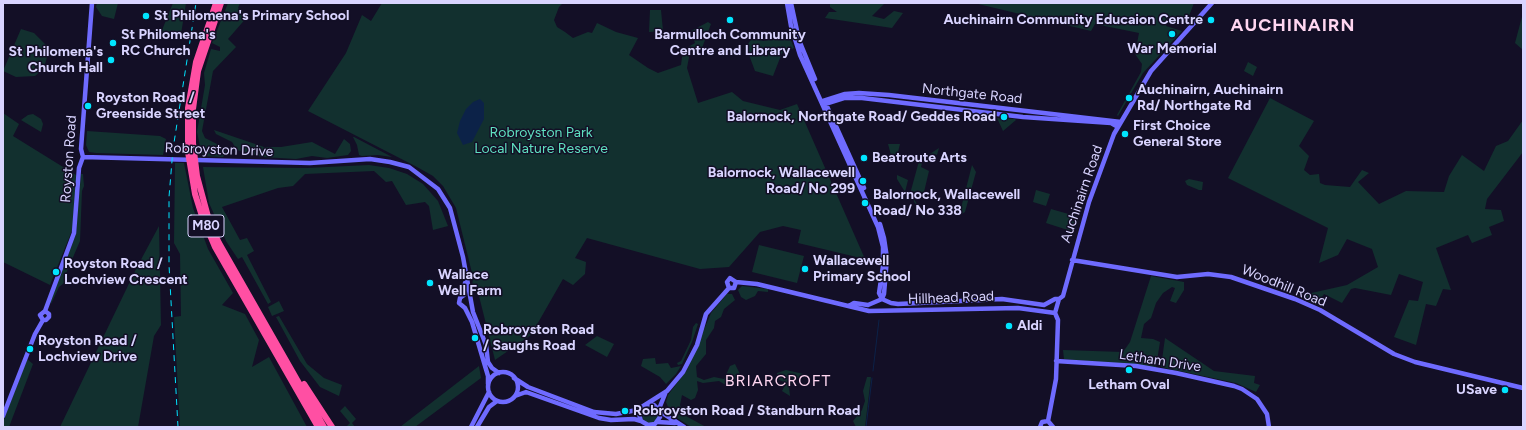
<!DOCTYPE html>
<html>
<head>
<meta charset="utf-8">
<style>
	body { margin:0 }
	#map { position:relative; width:1526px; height:430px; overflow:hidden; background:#130f26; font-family:Figtree,sans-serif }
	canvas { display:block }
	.frame { position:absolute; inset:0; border:4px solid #d9d4ff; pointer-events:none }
</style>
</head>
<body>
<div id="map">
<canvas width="1526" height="430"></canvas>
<div class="frame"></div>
</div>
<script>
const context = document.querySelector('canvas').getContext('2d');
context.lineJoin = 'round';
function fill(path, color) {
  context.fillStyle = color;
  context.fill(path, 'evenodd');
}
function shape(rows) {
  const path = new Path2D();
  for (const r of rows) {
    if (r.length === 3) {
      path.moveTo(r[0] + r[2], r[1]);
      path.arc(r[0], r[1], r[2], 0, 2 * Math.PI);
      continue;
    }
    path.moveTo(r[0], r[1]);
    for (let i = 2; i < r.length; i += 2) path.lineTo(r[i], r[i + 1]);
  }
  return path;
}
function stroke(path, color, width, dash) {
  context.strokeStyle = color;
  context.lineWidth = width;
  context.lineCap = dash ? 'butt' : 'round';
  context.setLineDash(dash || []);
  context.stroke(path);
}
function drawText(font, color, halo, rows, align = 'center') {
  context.font = font + ' Figtree,sans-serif';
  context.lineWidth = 3;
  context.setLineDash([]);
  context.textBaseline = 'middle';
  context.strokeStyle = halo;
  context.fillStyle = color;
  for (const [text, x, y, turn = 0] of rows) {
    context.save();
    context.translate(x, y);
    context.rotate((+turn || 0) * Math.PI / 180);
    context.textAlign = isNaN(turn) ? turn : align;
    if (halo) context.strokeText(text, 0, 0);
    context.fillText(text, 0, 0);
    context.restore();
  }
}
const green = shape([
	[97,3,118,3,114,19,102,16,96,7],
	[173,3,186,3,181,34,176,33,168,37,160,35],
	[228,3,240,3,238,8,248,16,228,39,236,47,213,71,202,131,205,138,225,148,226,153,223,157,202,156,197,132,205,85,204,73,211,49,220,51,220,47,212,43],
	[382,3,563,3,559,7,554,20,557,27,565,32,573,38,588,32,592,33,597,23,616,32,638,38,629,55,648,68,658,73,681,65,683,50,695,43,691,31,708,22,711,24,702,48,690,52,687,68,698,103,732,92,743,101,780,110,797,104,865,259,798,243,801,230,783,226,760,232,729,267,700,269,587,238,575,258,586,262,585,274,573,285,563,279,531,335,495,360,479,296,472,287,473,277,456,208,443,186,433,176,417,167,308,111,346,53,362,15,371,21],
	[830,3,885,3,872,16,884,19,894,11,903,13,892,28,825,18,829,12,837,12,830,7],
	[974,3,1194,3,1189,16,1182,21,1168,21,1166,26,1182,31,1143,73,1118,116,1117,115,1141,72,1142,64,1135,54,1139,33,1095,24,1091,31],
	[650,10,661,10,663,31,649,32],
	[1523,13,1523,50,1515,43],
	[21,29,34,33,46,45,48,54,45,64,41,71,35,76,16,77,3,71],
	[754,35,763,41,789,35,794,48,782,53,773,76,755,71,746,47],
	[1248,62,1257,67,1253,76,1244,71],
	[1270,98,1314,121,1299,146,1309,156,1304,170,1310,175,1319,174,1320,183,1325,185,1350,187,1362,170,1369,173,1358,182,1379,204,1406,191,1444,192,1449,176,1462,155,1484,171,1496,146,1508,141,1523,120,1523,152,1487,199,1485,209,1501,210,1504,221,1489,227,1492,235,1472,243,1468,235,1436,248,1451,290,1443,289,1436,306,1426,304,1416,345,1394,337,1409,300,1418,301,1423,282,1399,274,1391,295,1355,288,1351,289,1342,303,1324,294,1316,305,1298,296,1347,285,1378,267,1372,249,1347,239,1338,255,1319,263,1328,228,1228,178],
	[3,113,19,124,13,136,76,175,73,228,50,285,3,262],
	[33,114,41,119,43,124,41,132,21,120,28,115],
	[997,118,1015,119,1016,120,1003,131],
	[214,130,264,147,281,147,312,142,335,154,344,139,350,144,351,151,348,155,327,158,312,156,296,159,262,157,237,150,232,142,216,134],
	[87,131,160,136,166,139,163,155,96,153,89,152,86,145],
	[353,137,354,137,392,157,378,155,362,156,359,155,357,145],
	[888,144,900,144,895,164,891,155],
	[939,148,937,155,933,154,923,160,921,167,929,171,924,192,915,193,914,199,918,206,925,208,923,218,910,194,919,161],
	[175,163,184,163,193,208,208,249,233,293,222,305,245,314,259,340,252,367,269,357,307,427,180,427,174,317,181,316,180,254,174,243],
	[369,165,389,168,407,174,423,184,438,201,448,226,433,230,429,206,425,202,406,205,392,181,386,182,374,171,305,174,293,186,278,188,222,207,240,240,247,238,254,251,247,255,271,302,268,304,242,257,238,259,226,241,209,203,203,167,307,168],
	[972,165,976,172,965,212,959,216],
	[81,174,83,174,84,186,82,191,80,241,64,278,64,283,59,287,51,304,51,299,76,234],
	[897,175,908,180,905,192,897,179],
	[1189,179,1203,182,1202,190,1199,190,1187,185,1185,181],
	[1036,190,1050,194,1046,206,1033,202],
	[1051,209,1079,217,1074,232,1046,223],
	[159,226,161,325,154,336,138,427,60,427,136,269],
	[759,245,804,256,797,283,752,272],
	[1151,276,1184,282,1184,290,1176,303,1170,301,1175,288,1172,287,1163,293,1156,303,1151,318,1144,324,1141,338,1153,339,1160,342,1156,367,1064,359,1063,350,1123,352,1130,342],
	[742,286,768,289,768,292,758,291,755,296,746,300,741,297,738,290],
	[727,294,732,294,735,300,724,309,721,317,715,321,714,328,706,340,706,354,696,366,697,377,704,380,714,377,724,379,730,366,735,364,740,374,729,387,719,381,703,383,697,381,698,390,695,398,691,400,682,395,680,405,684,415,706,427,691,427,671,414,666,402,668,395,687,370,711,313],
	[279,301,284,311,272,316,268,307],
	[279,316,307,364,324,378,342,385,339,396,320,387,300,361,276,317],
	[696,323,698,324,692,342,682,364,678,365,677,363,681,361,691,340,693,327],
	[597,336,614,344,607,357,585,345],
	[1165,338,1214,371,1255,376,1254,383,1260,385,1256,392,1236,383,1161,367],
	[655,358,656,364,668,363,671,368,681,366,676,374,666,384,660,377,641,366,643,359],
	[27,359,33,364,9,427,3,427,3,422],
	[479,366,481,378,415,427,400,427],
	[786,370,808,375,807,378,797,378,789,387,790,396,782,391,785,385,784,382,777,379,777,373],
	[867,377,871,377,865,427,856,427,853,421,862,410,865,401,863,391],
	[345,406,356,419,352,423,355,427,346,427,350,423,340,411],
	[650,415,8]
]);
const water = shape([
	[480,99,484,103,484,119,472,142,463,145,457,133,460,121,466,109,473,102]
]);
const stream = shape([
	[873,371,879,320],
	[866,427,872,378]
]);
const secondary = shape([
	[787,3,791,26,800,55,878,227,883,247,883,266,879,293,882,299],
	[791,3,799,40,815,79],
	[823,101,845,94,859,93,889,95,1121,122],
	[825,102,864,188],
	[825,104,844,98,862,98,1023,117,1111,123,1118,127],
	[83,157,310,163,370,159,390,162,409,167,438,189,450,208,463,257,473,312,486,345,488,362,492,368,499,373],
	[880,224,884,238,887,258,884,294,882,299],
	[1072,260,1177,277,1208,274,1231,277,1295,299,1320,310,1394,354,1415,362,1523,388],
	[736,282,757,284,869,311,1018,308,1055,313],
	[465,283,464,295,460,298,459,303,465,308,472,322,488,376,488,384],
	[729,288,727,282,730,278,736,282],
	[729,288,734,288,736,282],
	[849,306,854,303,868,305,882,299,891,303,898,304,1002,299,1044,305,1055,299,1059,299],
	[45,311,74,233,79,168,83,157,81,149,92,3],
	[1055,313,1059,299,1063,296,1089,202,1114,134,1151,71,1212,3],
	[43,320,46,320,49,317,49,314,45,311],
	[43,320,40,315,45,311],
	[1056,361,1136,366,1176,373,1234,386,1242,389,1257,399,1267,414,1269,427],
	[503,387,15],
	[514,378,528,387,594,412,616,414,637,410,667,391,683,372,697,345,706,314,729,288],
	[515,396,526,392,599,418,611,420,634,419,641,421],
	[641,408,639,414,641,421,648,425,655,424,660,417,659,410,654,405,647,404],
	[659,409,665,394],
	[661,412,684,427],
	[3,416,35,334,43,320],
	[1048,421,1056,379,1058,320,1055,313],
	[1048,421,1053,427],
	[658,422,675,423],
	[471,427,489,392],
	[477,427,489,407,497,401],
	[1040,427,1042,422,1048,421]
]);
const highway = shape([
	[216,3,196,62,188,108,188,152,195,194,202,216,215,247,318,427],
	[221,3,198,71,193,109,193,143,197,176,210,224,219,243,324,427],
	[304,384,332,427]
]);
const rail = shape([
	[178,427,169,265,169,197,173,149,196,3]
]);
const markers = [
	[146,16,4,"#00e5ff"],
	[730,20,4,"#00e5ff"],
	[1211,20,4,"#00e5ff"],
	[1172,34,4,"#00e5ff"],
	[113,43,4,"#00e5ff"],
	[111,60,4,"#00e5ff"],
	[1129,98,4,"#00e5ff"],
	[88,106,4,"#00e5ff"],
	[1004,117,4,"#00e5ff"],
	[1125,134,4,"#00e5ff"],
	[864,158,4,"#00e5ff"],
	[863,181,4,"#00e5ff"],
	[865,203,4,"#00e5ff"],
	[805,269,4,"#00e5ff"],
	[56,272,4,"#00e5ff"],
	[430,283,4,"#00e5ff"],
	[1009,326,4,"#00e5ff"],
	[475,338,4,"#00e5ff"],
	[30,349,4,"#00e5ff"],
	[1129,370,4,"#00e5ff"],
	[1505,390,4,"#00e5ff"],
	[625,411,4,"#00e5ff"]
];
const shields = [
	[206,226,36]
];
const shieldNames = [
	["M80",206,226]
];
const poiNames = [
	["St Philomena's Primary School",154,16],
	["Auchinairn Community Educaion Centre",1203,20,"right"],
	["St Philomena's",121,35],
	["RC Church",121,51],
	["Barmulloch Community",730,35,"center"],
	["Centre and Library",730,51,"center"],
	["War Memorial",1172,49,"center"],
	["St Philomena's",103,52,"right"],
	["Church Hall",103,68,"right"],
	["Auchinairn, Auchinairn",1137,90],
	["Rd/ Northgate Rd",1137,106],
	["Royston Road /",96,98],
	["Greenside Street",96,114],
	["Balornock, Northgate Road/ Geddes Road",996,117,"right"],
	["First Choice",1133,126],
	["General Store",1133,142],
	["Beatroute Arts",872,158],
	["Balornock, Wallacewell",855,173,"right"],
	["Road/ No 299",855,189,"right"],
	["Balornock, Wallacewell",873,195],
	["Road/ No 338",873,211],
	["Wallacewell",813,261],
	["Primary School",813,277],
	["Royston Road /",64,264],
	["Lochview Crescent",64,280],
	["Wallace",438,275],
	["Well Farm",438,291],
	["Aldi",1017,326],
	["Robroyston Road",483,330],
	["/ Saughs Road",483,346],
	["Royston Road /",38,341],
	["Lochview Drive",38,357],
	["Letham Oval",1129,385,"center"],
	["USave",1497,390,"right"],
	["Robroyston Road / Standburn Road",633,411]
];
const streetNames = [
	["Northgate Road",972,94,6],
	["Robroyston Drive",219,150,2],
	["Royston Road",69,159,-86],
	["Auchinairn Road",1082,194,-71],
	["Woodhill Road",1284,286,22],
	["Hillhead Road",951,298,-2],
	["Letham Drive",1160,361,9]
];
const parkNames = [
	["Robroyston Park",541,133],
	["Local Nature Reserve",541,149]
];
const quarterNames = [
	["BRIARCROFT",778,381]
];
const districtNames = [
	["AUCHINAIRN",1293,26]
];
fill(green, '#12302f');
fill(water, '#0c2248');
stroke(stream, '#0c2248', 1);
stroke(secondary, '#6f6bff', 4.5);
stroke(highway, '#ff4fa3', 6);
stroke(rail, '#00e5ff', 1, [6, 5]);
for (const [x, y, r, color] of markers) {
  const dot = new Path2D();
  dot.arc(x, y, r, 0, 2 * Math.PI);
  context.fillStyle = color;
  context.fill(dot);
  stroke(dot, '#130f26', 1.5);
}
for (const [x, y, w] of shields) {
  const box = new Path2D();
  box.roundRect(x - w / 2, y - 11, w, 22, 3);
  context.fillStyle = '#130f26';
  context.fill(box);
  stroke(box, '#d9d4ff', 1);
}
drawText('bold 13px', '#d9d4ff', null, shieldNames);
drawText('bold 14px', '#d9d4ff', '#130f26', poiNames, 'left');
drawText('14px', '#d9d4ff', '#130f26', streetNames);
drawText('14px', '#5fe0c0', '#130f26', parkNames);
context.letterSpacing = '1px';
drawText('16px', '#ffd6f0', '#130f26', quarterNames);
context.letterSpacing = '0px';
context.letterSpacing = '1px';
drawText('bold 18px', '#ffd6f0', '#130f26', districtNames);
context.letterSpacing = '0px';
</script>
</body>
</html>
